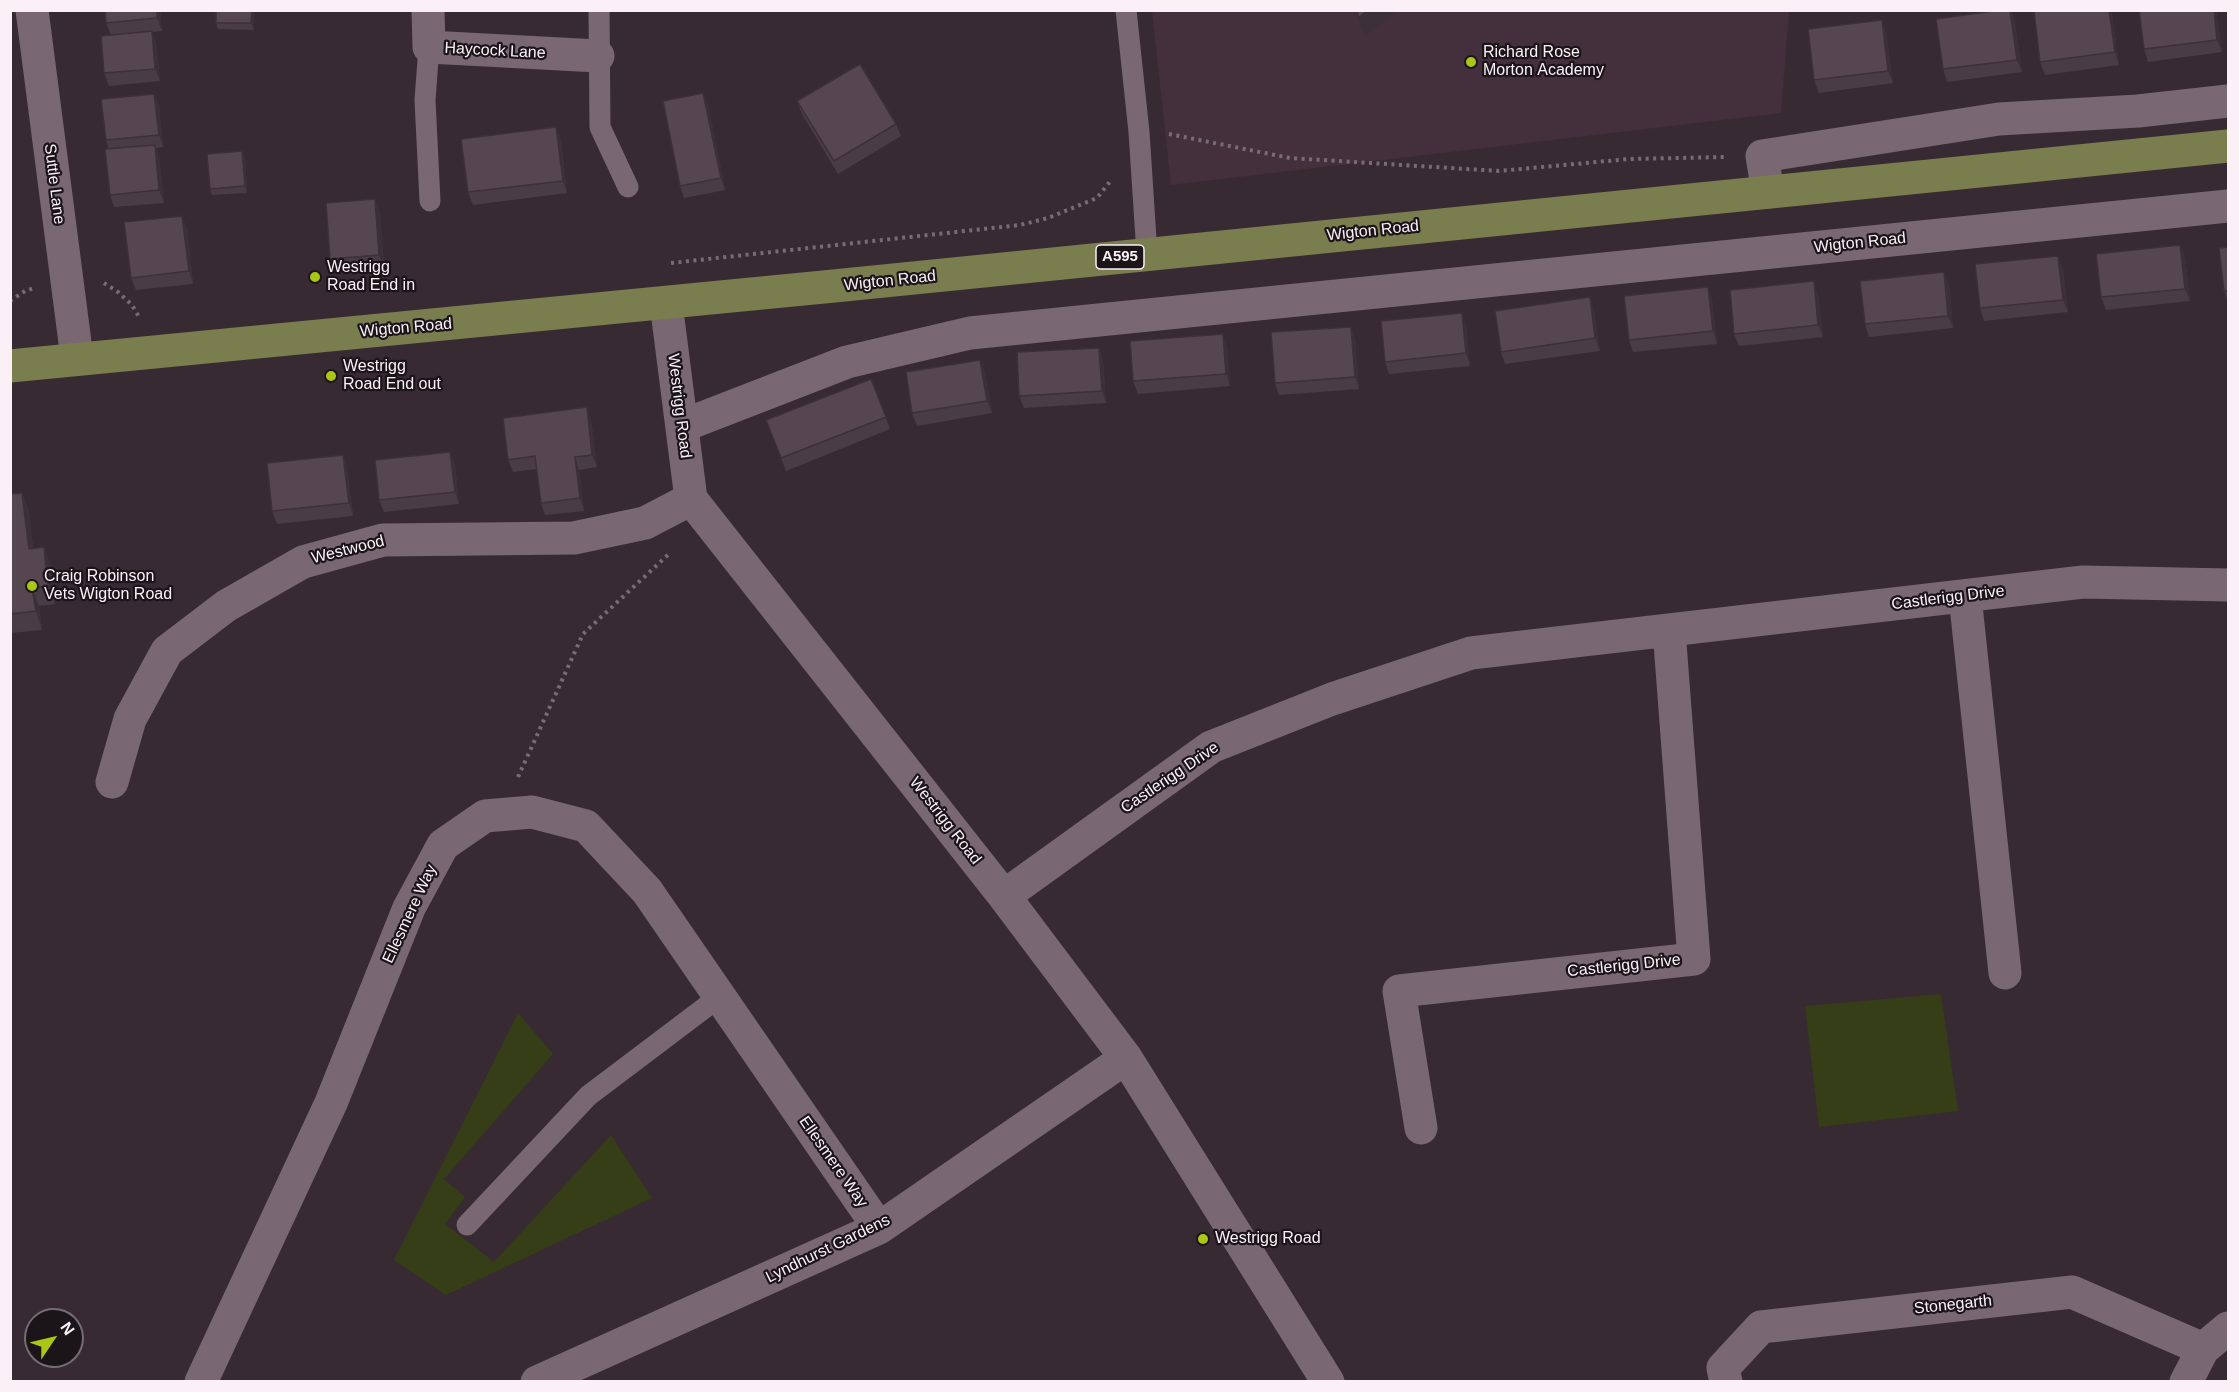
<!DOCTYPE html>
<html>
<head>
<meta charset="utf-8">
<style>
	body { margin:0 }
	#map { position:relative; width:2239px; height:1392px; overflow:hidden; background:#382a33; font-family:Helvetica,sans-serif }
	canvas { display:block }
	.frame { position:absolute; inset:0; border:12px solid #faf0f6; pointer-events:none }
	.north { position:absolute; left:24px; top:1308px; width:60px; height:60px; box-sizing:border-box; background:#1b1519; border:2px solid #746d71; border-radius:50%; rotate:55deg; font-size:16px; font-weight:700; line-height:24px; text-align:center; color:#faf0f6 }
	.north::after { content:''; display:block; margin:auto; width:21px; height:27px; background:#aac716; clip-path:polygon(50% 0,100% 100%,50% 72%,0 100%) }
</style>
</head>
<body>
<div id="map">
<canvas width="2239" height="1392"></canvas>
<div class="frame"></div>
<div class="north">N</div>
</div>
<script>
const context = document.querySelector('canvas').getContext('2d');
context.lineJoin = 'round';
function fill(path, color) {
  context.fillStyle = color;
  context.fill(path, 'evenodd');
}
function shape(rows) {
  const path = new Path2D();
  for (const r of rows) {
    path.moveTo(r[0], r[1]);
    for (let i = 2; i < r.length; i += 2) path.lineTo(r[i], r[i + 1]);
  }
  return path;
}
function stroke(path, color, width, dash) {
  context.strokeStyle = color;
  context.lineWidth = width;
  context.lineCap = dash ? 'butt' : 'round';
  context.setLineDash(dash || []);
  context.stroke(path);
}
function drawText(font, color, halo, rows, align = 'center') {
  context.font = font + ' Helvetica,sans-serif';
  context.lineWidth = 4.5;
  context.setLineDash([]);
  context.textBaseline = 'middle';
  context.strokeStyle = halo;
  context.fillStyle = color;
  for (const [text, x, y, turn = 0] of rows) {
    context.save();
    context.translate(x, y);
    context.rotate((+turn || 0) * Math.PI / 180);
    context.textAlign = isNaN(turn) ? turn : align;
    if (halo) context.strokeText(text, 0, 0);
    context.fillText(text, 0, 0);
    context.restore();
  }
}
const built = shape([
	[1152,11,1789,11,1781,113,1171,185]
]);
const green = shape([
	[1941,994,1958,1111,1819,1127,1805,1006],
	[518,1013,553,1054,444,1179,465,1197,445,1224,494,1262,611,1135,652,1198,446,1295,394,1260]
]);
const path = shape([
	[1169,134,1290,158,1499,171,1629,159,1726,157],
	[671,263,1020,225,1048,218,1097,198,1112,179],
	[104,283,118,292,132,305,139,317],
	[10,301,25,291,34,288],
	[518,777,583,634,671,552]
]);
const lane = shape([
	[599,10,600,127,628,187],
	[1126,10,1139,132,1147,254],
	[429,47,425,100,430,201],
	[467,1225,588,1096,719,997]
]);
const street = shape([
	[32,10,77,358],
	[428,10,429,47,598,56],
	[1768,192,1762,156,1999,119,2138,111,2228,101],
	[666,303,691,499,1004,896,1126,1058,1328,1382],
	[682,426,847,362,970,333,2228,206],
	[1965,596,2005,973],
	[112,782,130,719,167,651,226,606,303,562,383,540,574,538,645,523,691,499],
	[1004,896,1211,747,1332,699,1471,653,2083,582,2228,585],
	[1421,1128,1399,991,1694,959,1669,630],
	[201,1382,331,1103,409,908,443,845,485,816,532,812,586,826,647,891,879,1228],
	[537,1382,879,1228,1126,1058],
	[1726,1382,1723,1368,1761,1327,2072,1292,2203,1349],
	[2186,1382,2203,1349,2228,1328]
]);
const primary = shape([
	[10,366,834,286,2228,146]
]);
const wall = shape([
	[105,10,160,10,162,31,152,32,156,43,160,81,109,86,104,73,111,35,106,23],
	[216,10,254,10,254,30,218,29,216,23],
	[2011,10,2015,22,2022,72,1947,82,1943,69],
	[2216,10,2222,52,2148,62,2144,49],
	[2112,14,2119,65,2045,75,2040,62],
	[1886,32,1893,83,1819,93,1814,80],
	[703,93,708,105,725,190,684,198,680,186],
	[154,94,159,106,163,147,156,148,159,157,164,203,114,207,110,195,109,149,106,140],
	[797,101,896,124,901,136,838,174,802,114],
	[556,127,561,140,567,193,473,205,468,192],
	[242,151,245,158,247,193,212,195,210,189],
	[380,212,384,268,335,271,330,259],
	[187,228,193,284,136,290,131,278],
	[2180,245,2185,257,2190,301,2106,310,2101,297],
	[2229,247,2229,304,2224,291],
	[2063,269,2068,312,1984,321,1980,308],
	[1949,284,1953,328,1869,337,1865,324],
	[1708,287,1712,300,1717,344,1633,352,1629,340],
	[1818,294,1823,337,1739,346,1734,334],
	[1594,310,1600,351,1505,364,1501,352],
	[1462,313,1466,326,1470,366,1389,374,1385,362],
	[1355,339,1359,389,1279,395,1275,383],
	[1227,347,1230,386,1138,394,1133,381],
	[1099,348,1103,360,1106,403,1024,408,1019,396],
	[985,372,992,413,917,426,912,413],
	[871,379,890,429,786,471,766,420],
	[591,420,597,467,579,470,584,511,545,515,541,503,537,469,513,472,508,460],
	[450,452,455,465,459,504,384,512,379,500],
	[343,455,347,467,353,516,277,524,272,511],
	[22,493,29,511,33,549,51,565,55,604,39,606,42,630,10,633,10,494]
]);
const shadedWall = shape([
	[157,10,160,10,162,31,157,18],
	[252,10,254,10,254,30,251,23],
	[1368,10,1399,10,1365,36,1358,18],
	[2010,10,2015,22,2022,72,2017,60],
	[2109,10,2111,10,2112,14,2119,65,2115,52],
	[2214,10,2216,10,2222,52,2217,40],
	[1882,20,1886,32,1893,83,1888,71],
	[152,31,156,43,160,81,155,69],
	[703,93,708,105,725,190,721,178],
	[154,94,159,106,163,147,159,135],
	[556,127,561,140,567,193,563,181],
	[155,145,159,157,164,203,159,190],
	[242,151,245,158,247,193,245,186],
	[375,199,380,212,384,268,379,255],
	[182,216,187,228,193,284,189,271],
	[2180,245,2185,257,2190,301,2185,289],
	[2058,256,2063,269,2068,312,2063,300],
	[1944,272,1949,284,1953,328,1948,316],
	[1814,281,1818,294,1823,337,1818,325],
	[1708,287,1712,300,1717,344,1713,331],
	[1590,297,1594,310,1600,351,1595,338],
	[1462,313,1466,326,1470,366,1466,353],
	[1351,327,1355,339,1359,389,1355,377],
	[1223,334,1227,347,1230,386,1226,374],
	[1099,348,1103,360,1106,403,1102,391],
	[980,360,985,372,992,413,987,401],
	[587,407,591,420,597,467,592,455],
	[450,452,455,465,459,504,455,492],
	[343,455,347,467,353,516,349,503],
	[575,457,579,470,584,511,580,498],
	[22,493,29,511,35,567,29,549],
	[44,547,51,565,55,604,48,586],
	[32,588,39,606,42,630,36,611]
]);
const building = shape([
	[105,10,157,10,157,18,106,23,105,10],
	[216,10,252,10,251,23,216,23,216,10],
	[1358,10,1368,10,1358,18,1358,10],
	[2000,10,2010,10,2017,60,1943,69,1936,19,2000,10],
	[2041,10,2109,10,2115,52,2040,62,2034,11,2041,10],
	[2139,10,2214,10,2217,40,2144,49,2139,10],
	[1882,20,1888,71,1814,80,1808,29,1882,20],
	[152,31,155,69,104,73,101,36,152,31],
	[860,64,896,124,834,161,797,101,860,64],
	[703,93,721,178,680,186,663,101,703,93],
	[154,94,159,135,106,140,101,99,154,94],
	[556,127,563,181,468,192,461,139,556,127],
	[155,145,159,190,110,195,105,149,155,145],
	[242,151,245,186,210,189,207,154,242,151],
	[375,199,379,255,330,259,326,203,375,199],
	[182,216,189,271,131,278,124,222,182,216],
	[2180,245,2185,289,2101,297,2096,254,2180,245],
	[2229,247,2229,291,2224,291,2219,248,2229,247],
	[2058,256,2063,300,1980,308,1975,264,2058,256],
	[1944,272,1948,316,1865,324,1860,281,1944,272],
	[1814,281,1818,325,1734,334,1730,290,1814,281],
	[1708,287,1713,331,1629,340,1624,296,1708,287],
	[1590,297,1595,338,1501,352,1495,311,1590,297],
	[1462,313,1466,353,1385,362,1381,321,1462,313],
	[1351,327,1355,377,1275,383,1271,332,1351,327],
	[1223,334,1226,374,1133,381,1130,341,1223,334],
	[1099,348,1102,391,1019,396,1017,352,1099,348],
	[980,360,987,401,912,413,906,372,980,360],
	[871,379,886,417,781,458,766,420,871,379],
	[587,407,592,455,575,457,580,498,541,503,535,456,508,460,503,418,587,407],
	[450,452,455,492,379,500,375,460,450,452],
	[343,455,349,503,272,511,267,463,343,455],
	[22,493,29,549,44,547,48,586,32,588,36,611,10,614,10,494,22,493]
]);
const markers = [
	[1471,62,6,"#aac716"],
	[315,277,6,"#aac716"],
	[331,376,6,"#aac716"],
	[32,586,6,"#aac716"],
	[1203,1239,6,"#aac716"]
];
const shields = [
	[1120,257,48]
];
const shieldNames = [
	["A595",1120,257]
];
const streetNames = [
	["Haycock Lane",495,51,3],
	["Suttle Lane",54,184,83],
	["Wigton Road",1373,231,-6],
	["Wigton Road",1860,243,-6],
	["Wigton Road",890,281,-6],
	["Wigton Road",406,328,-5],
	["Westrigg Road",679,406,83],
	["Westwood",348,550,-14],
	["Castlerigg Drive",1948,598,-7],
	["Castlerigg Drive",1170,778,-34],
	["Westrigg Road",945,821,52],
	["Ellesmere Way",410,914,-65],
	["Castlerigg Drive",1624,966,-6],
	["Ellesmere Way",833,1162,55],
	["Lyndhurst Gardens",828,1249,-26],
	["Stonegarth",1953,1305,-6]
];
const poiNames = [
	["Richard Rose",1483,53],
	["Morton Academy",1483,71],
	["Westrigg",327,268],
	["Road End in",327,286],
	["Westrigg",343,367],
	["Road End out",343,385],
	["Craig Robinson",44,577],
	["Vets Wigton Road",44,595],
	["Westrigg Road",1215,1239]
];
fill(built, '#442f3d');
fill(green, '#353e16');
stroke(path, '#786c74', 4, [3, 4.5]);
stroke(lane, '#796872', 21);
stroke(street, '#796872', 33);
stroke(primary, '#7a7e4f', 33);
fill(wall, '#4a3c45');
fill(shadedWall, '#3c3138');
fill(building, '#564650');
stroke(building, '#3c3138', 1.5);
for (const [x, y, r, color] of markers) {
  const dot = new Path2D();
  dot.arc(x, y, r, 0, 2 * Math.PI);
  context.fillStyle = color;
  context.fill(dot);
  stroke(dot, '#1b1519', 2);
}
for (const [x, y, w] of shields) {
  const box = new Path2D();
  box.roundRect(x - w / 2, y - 12, w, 24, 4.5);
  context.fillStyle = '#1b1519';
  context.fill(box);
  stroke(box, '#faf0f6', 1.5);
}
drawText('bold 15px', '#faf0f6', null, shieldNames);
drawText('16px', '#faf0f6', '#1b1519', streetNames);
drawText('16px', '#faf0f6', '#1b1519', poiNames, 'left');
</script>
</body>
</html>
